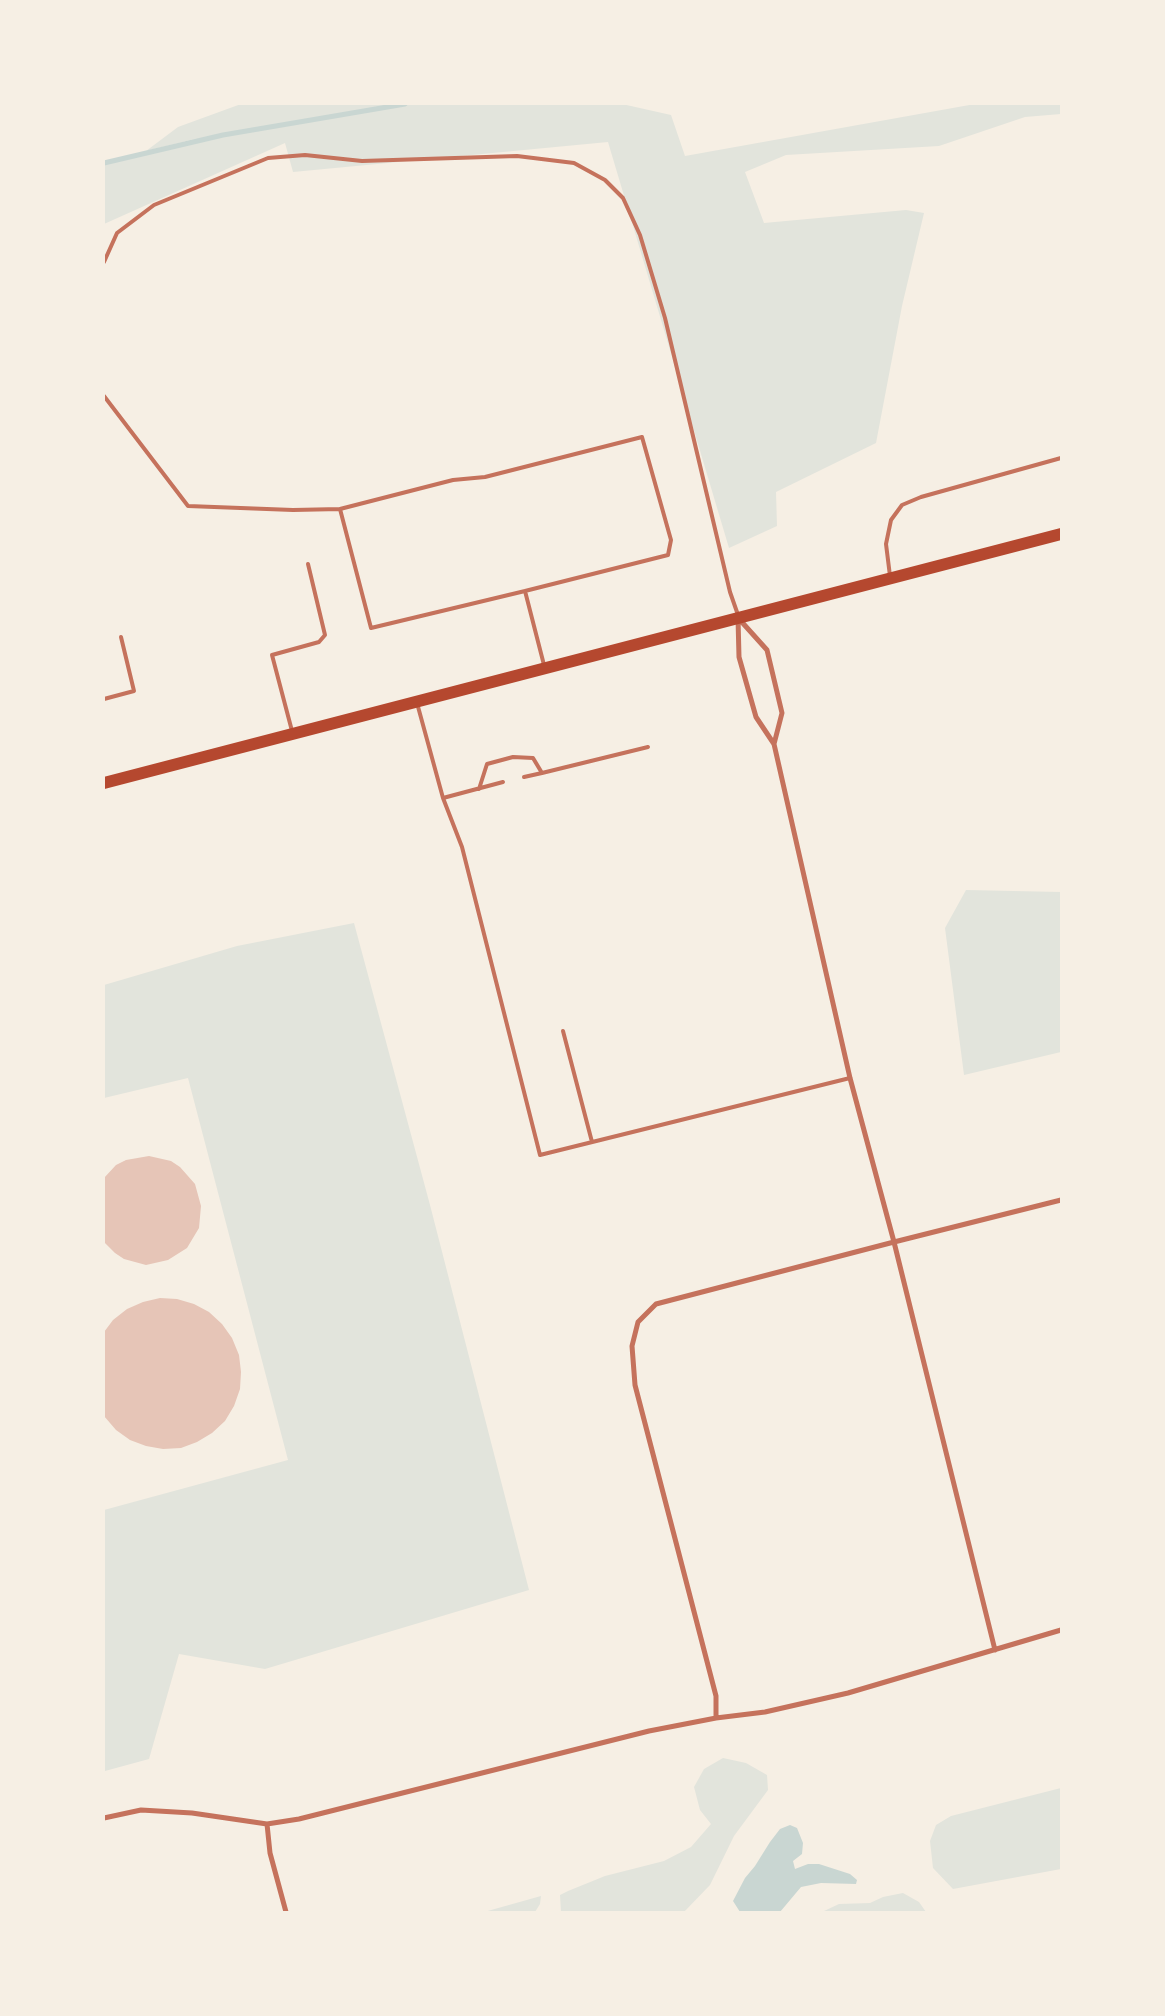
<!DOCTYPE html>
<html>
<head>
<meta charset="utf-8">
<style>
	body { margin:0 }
	#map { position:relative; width:1165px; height:2016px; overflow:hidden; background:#f6efe4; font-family:"DejaVu Sans",sans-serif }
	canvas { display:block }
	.frame { position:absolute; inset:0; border:105px solid #f6efe4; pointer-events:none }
</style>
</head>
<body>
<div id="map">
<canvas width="1165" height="2016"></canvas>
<div class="frame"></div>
</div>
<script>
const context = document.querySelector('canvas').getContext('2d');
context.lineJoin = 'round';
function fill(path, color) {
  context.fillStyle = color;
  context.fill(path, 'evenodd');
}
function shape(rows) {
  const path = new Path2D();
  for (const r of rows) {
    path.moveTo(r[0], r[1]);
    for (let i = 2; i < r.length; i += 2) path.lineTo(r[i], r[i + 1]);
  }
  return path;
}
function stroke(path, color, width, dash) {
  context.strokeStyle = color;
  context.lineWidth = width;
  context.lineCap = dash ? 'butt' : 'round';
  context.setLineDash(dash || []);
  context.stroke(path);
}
const green = shape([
	[241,104,622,104,671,115,685,156,975,104,1061,104,1061,114,1025,117,939,146,786,155,745,172,764,223,906,210,924,213,902,306,876,443,776,492,777,526,729,548,608,142,293,172,285,143,104,224,104,163,199,138,146,151,178,127],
	[966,890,1061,892,1061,1052,964,1075,945,928],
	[354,923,430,1205,529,1590,265,1669,179,1654,149,1759,105,1771,104,1510,288,1460,188,1078,104,1098,104,985,237,946],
	[723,1758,746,1763,767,1775,768,1790,734,1836,710,1885,684,1912,561,1912,560,1895,568,1891,605,1876,664,1861,691,1847,711,1824,700,1810,694,1787,704,1769],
	[1061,1788,1061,1869,953,1889,933,1868,930,1841,936,1825,951,1816],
	[903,1893,919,1902,926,1912,822,1912,839,1904,870,1903,883,1897],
	[541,1896,540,1904,535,1912,484,1912]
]);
const water = shape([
	[790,1825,797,1828,803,1843,802,1854,793,1861,795,1869,808,1864,819,1864,850,1874,857,1880,856,1884,821,1883,801,1887,780,1912,740,1912,733,1901,745,1878,755,1866,770,1842,780,1829]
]);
const stream = shape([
	[104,163,223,135,405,104]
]);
const building = shape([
	[149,1156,171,1161,180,1167,195,1184,201,1206,199,1228,187,1248,168,1260,146,1265,124,1259,115,1253,104,1242,104,1178,116,1165,126,1160],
	[160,1298,177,1299,194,1304,209,1312,222,1324,232,1338,239,1355,241,1372,240,1389,234,1406,225,1421,212,1433,197,1442,181,1448,163,1449,146,1446,130,1440,116,1430,104,1416,104,1332,113,1320,127,1309,143,1302]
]);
const service = shape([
	[104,262,117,233,154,205,268,158,305,155,362,161,517,156,574,163,605,180,623,198,640,235,665,318,730,592,738,615],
	[104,396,188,506,293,510,340,509,453,480,485,477,642,437,671,540,668,555,525,591,544,665],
	[340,509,371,628,525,591],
	[890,576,886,544,891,520,902,505,921,497,1061,458],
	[104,699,134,691,121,637],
	[417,703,443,798,462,847,540,1155,850,1078],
	[292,731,272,655,319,642,325,635,308,564],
	[524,777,542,773],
	[479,789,487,764,513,757,533,758,542,773,648,747],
	[443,798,503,782],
	[563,1031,592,1142]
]);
const minor = shape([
	[738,618,739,657,756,717,774,744,850,1078,894,1242,995,1650],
	[740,620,767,650,782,713,774,744],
	[716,1718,716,1696,635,1385,632,1346,638,1322,656,1304,894,1242,1061,1200],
	[104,1818,141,1810,192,1813,267,1824,299,1819,649,1731,716,1718,765,1712,848,1693,1061,1630],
	[267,1824,270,1853,286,1912]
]);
const primary = shape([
	[104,783,1061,534]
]);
fill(green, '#e2e4dc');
fill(water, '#c9d6d2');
stroke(stream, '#c9d6d2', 5);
fill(building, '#e6c5b7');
stroke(service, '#c5725c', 4);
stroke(minor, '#c5725c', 5);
stroke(primary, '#b5482f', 12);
</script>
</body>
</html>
